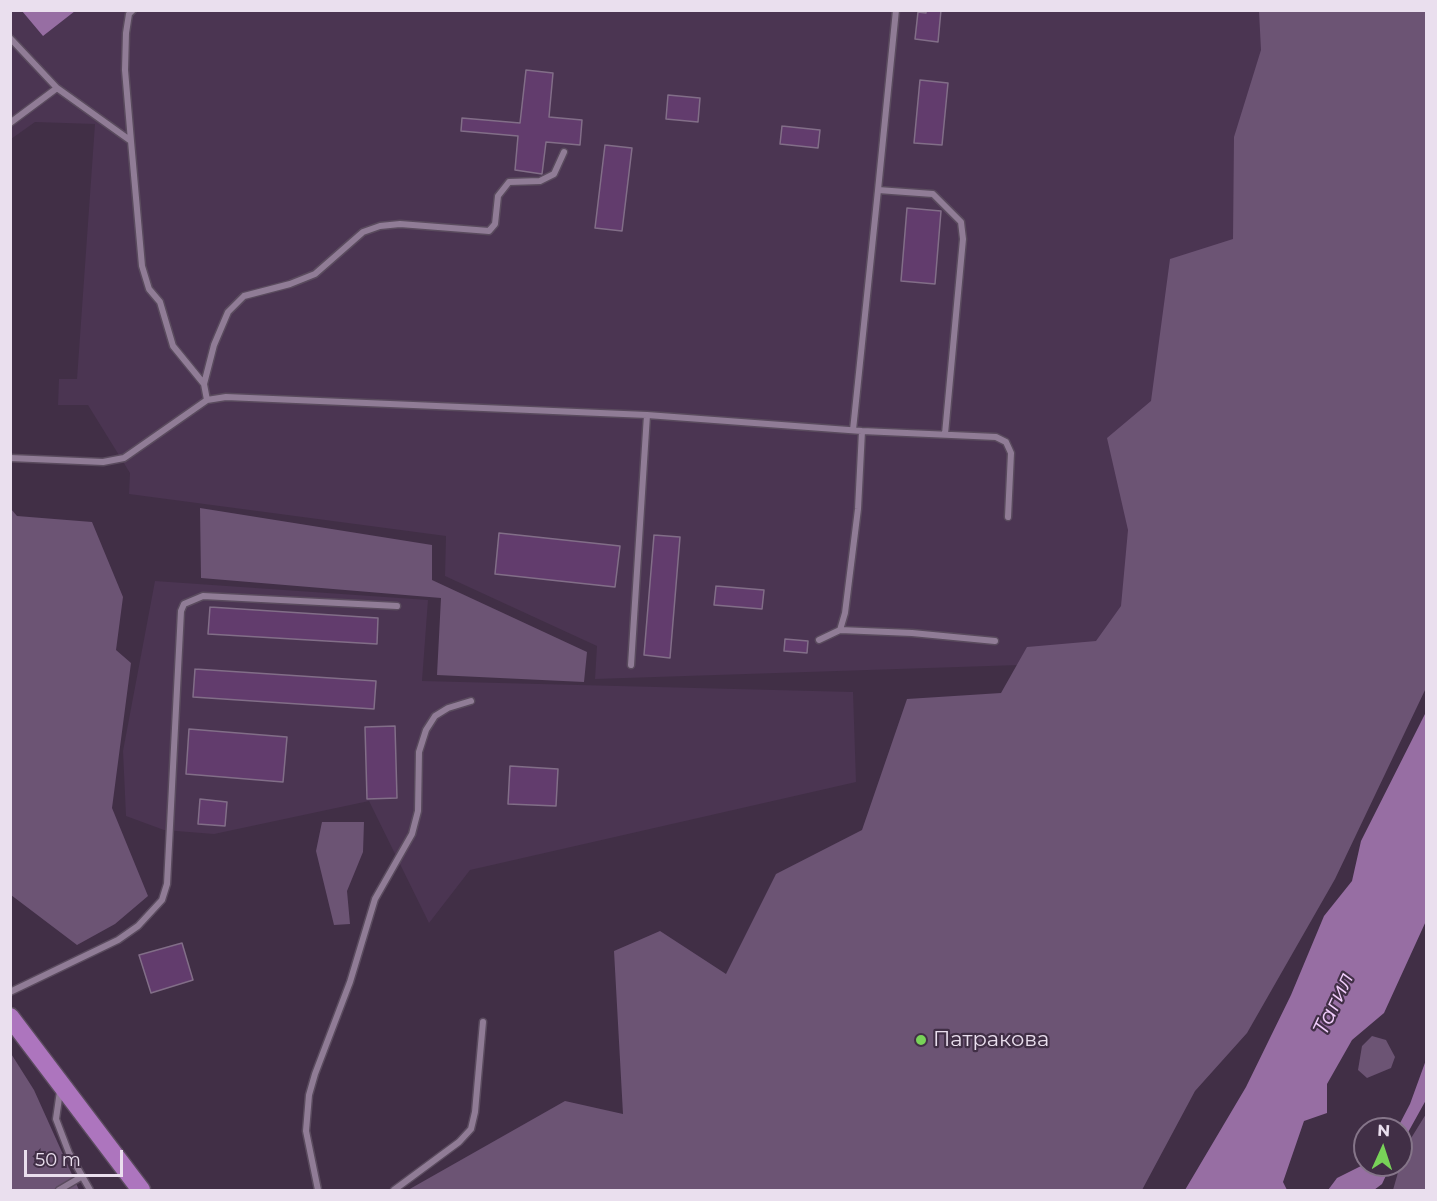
<!DOCTYPE html>
<html>
<head>
<meta charset="utf-8">
<style>
	body { margin:0 }
	#map { position:relative; width:1437px; height:1201px; overflow:hidden; background:#412f46; font-family:Montserrat,sans-serif }
	canvas { display:block }
	.frame { position:absolute; inset:0; border:12px solid #eadfee; pointer-events:none }
	.north { position:absolute; left:1353px; top:1117px; width:60px; height:60px; box-sizing:border-box; background:#412f46; border:2px solid #857589; border-radius:50%; rotate:3deg; font-size:16px; font-weight:700; line-height:24px; text-align:center; color:#eadfee }
	.north::after { content:''; display:block; margin:auto; width:21px; height:27px; background:#78d258; clip-path:polygon(50% 0,100% 100%,50% 72%,0 100%) }
	.scale { position:absolute; left:24px; top:1150px; width:99px; height:27px; box-sizing:border-box; border:3px solid #eadfee; border-top:0; padding-left:8px; font-size:18px; line-height:21px; white-space:nowrap; color:#eadfee; -webkit-text-stroke:4px #412f46; paint-order:stroke }
</style>
</head>
<body>
<div id="map">
<canvas width="1437" height="1201"></canvas>
<div class="frame"></div>
<div class="north">N</div>
<div class="scale">50 m</div>
</div>
<script>
const context = document.querySelector('canvas').getContext('2d');
context.lineJoin = 'round';
function fill(path, color) {
  context.fillStyle = color;
  context.fill(path, 'evenodd');
}
function shape(rows) {
  const path = new Path2D();
  for (const r of rows) {
    path.moveTo(r[0], r[1]);
    for (let i = 2; i < r.length; i += 2) path.lineTo(r[i], r[i + 1]);
  }
  return path;
}
function stroke(path, color, width, dash) {
  context.strokeStyle = color;
  context.lineWidth = width;
  context.lineCap = dash ? 'butt' : 'round';
  context.setLineDash(dash || []);
  context.stroke(path);
}
function drawText(font, color, halo, rows, align = 'center') {
  context.font = font + ' Montserrat,sans-serif';
  context.lineWidth = 4.5;
  context.setLineDash([]);
  context.textBaseline = 'middle';
  context.strokeStyle = halo;
  context.fillStyle = color;
  for (const [text, x, y, turn = 0] of rows) {
    context.save();
    context.translate(x, y);
    context.rotate((+turn || 0) * Math.PI / 180);
    context.textAlign = isNaN(turn) ? turn : align;
    if (halo) context.strokeText(text, 0, 0);
    context.fillText(text, 0, 0);
    context.restore();
  }
}
const built = shape([
	[11,11,1340,11,1317,512,1080,663,595,679,597,646,445,576,446,536,129,494,130,473,88,405,58,405,59,379,77,379,95,124,35,122,11,139],
	[155,581,428,600,422,681,853,692,856,782,470,870,429,923,369,801,214,834,164,830,126,816,123,751]
]);
const green = shape([
	[1259,11,1426,11,1426,688,1335,879,1247,1033,1195,1091,1142,1190,408,1190,565,1101,623,1114,614,951,660,931,726,974,776,874,862,830,907,699,1001,693,1027,647,1096,641,1121,606,1128,530,1107,438,1151,401,1170,259,1233,239,1234,137,1261,50],
	[200,508,432,545,432,580,587,652,584,682,437,675,441,598,201,578],
	[11,509,17,516,92,522,123,597,116,650,131,663,112,808,148,896,115,924,77,945,11,895],
	[322,822,364,822,363,852,347,891,350,924,334,925,316,851],
	[1372,1036,1386,1040,1395,1057,1391,1068,1367,1078,1358,1070,1362,1046],
	[10,1052,34,1090,79,1190,11,1190],
	[1426,1114,1426,1190,1393,1190,1405,1148]
]);
const water = shape([
	[22,11,21,11,75,11,43,36],
	[1426,712,1426,921,1384,1013,1352,1040,1327,1084,1327,1113,1304,1121,1283,1182,1287,1190,1185,1190,1246,1087,1291,995,1324,916,1352,881,1361,841],
	[1426,1060,1426,1100,1401,1145,1401,1129,1397,1129,1410,1104],
	[1365,1164,1391,1165,1382,1184,1374,1190,1328,1190,1337,1178]
]);
const building = shape([
	[926,10,941,10,938,42,915,39,918,12,926,13,926,10],
	[526,70,553,73,549,117,582,120,580,145,546,142,542,174,515,170,518,136,461,131,462,118,520,123,526,70],
	[920,80,948,83,942,145,914,143,920,80],
	[668,95,700,98,698,122,666,119,668,95],
	[782,126,820,130,818,148,780,144,782,126],
	[605,145,632,148,622,231,595,228,605,145],
	[907,208,941,211,935,284,901,281,907,208],
	[499,533,620,546,615,587,495,574,499,533],
	[654,535,680,537,670,658,644,655,654,535],
	[716,586,764,590,762,609,714,605,716,586],
	[210,607,378,618,377,644,208,634,210,607],
	[785,639,808,641,807,653,784,651,785,639],
	[195,669,376,681,374,709,193,697,195,669],
	[395,726,397,798,367,799,365,727,395,726],
	[189,729,287,737,283,782,186,774,189,729],
	[510,766,558,769,556,806,508,804,510,766],
	[200,799,227,802,225,826,198,824,200,799],
	[182,943,193,980,151,993,139,955,182,943]
]);
const lane = shape([
	[10,38,57,88,131,141,142,266,149,289,160,302,173,346,204,384,207,400],
	[10,123,57,88],
	[131,141,125,70,126,33,129,14,133,10],
	[878,190,896,10],
	[204,384,214,345,228,312,244,296,290,284,315,274,363,232,380,226,400,224,489,231,495,224,498,196,509,182,540,181,554,174,564,152],
	[853,430,878,190,933,194,961,222,963,239,945,434],
	[10,458,103,462,124,458,207,400,226,397,647,415,862,431,996,437,1006,442,1011,453,1008,517],
	[840,630,912,633,995,641],
	[819,640,840,630,845,613,858,509,862,431],
	[631,665,647,415],
	[10,992,118,940,138,926,162,900,167,884,181,611,184,604,203,596,397,606],
	[60,1091,56,1119,69,1153,90,1190],
	[59,1190,81,1177],
	[318,1190,306,1131,309,1095,315,1074,350,982,375,899,412,834,418,811,419,752,426,730,435,716,448,708,471,701],
	[394,1190,459,1142,471,1129,475,1112,483,1022]
]);
const primary = shape([
	[10,1017,141,1190]
]);
const markers = [
	[921,1040,6,"#78d258"]
];
const poiNames = [
	["Патракова",933,1040]
];
const waterNames = [
	["Тагил",1334,1004,-65]
];
fill(built, '#4b3552');
fill(green, '#6c5474');
fill(water, '#976ea3');
fill(building, '#623c6d');
stroke(building, '#826e88', 1.5);
stroke(lane, '#5a4b5e', 9);
stroke(primary, '#5a4b5e', 21);
stroke(lane, '#907c96', 6);
stroke(primary, '#ad75be', 18);
for (const [x, y, r, color] of markers) {
  const dot = new Path2D();
  dot.arc(x, y, r, 0, 2 * Math.PI);
  context.fillStyle = color;
  context.fill(dot);
  stroke(dot, '#412f46', 2);
}
drawText('21px', '#eadfee', '#412f46', poiNames, 'left');
drawText('italic 22px', '#f2cefc', '#412f46', waterNames);
</script>
</body>
</html>
